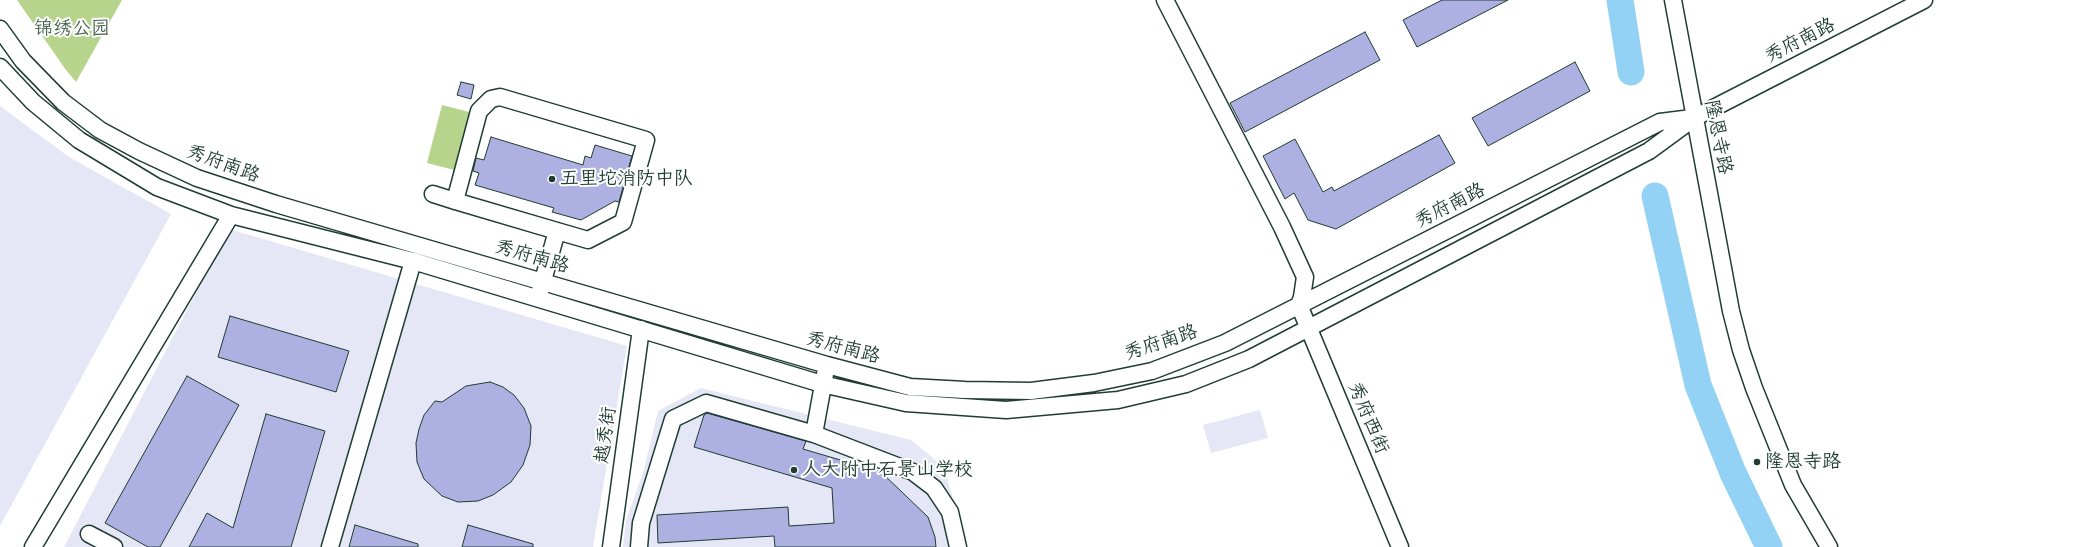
<!DOCTYPE html>
<html>
<head>
<meta charset="utf-8">
<style>
	body { margin:0 }
	canvas { display:block; background:#fff }
</style>
</head>
<body>
<canvas width="2099" height="547"></canvas>
<script>
const context = document.querySelector('canvas').getContext('2d');
context.lineJoin = 'round';
function fill(path, color) {
  context.fillStyle = color;
  context.fill(path, 'evenodd');
}
function shape(rows) {
  const path = new Path2D();
  for (const r of rows) {
    path.moveTo(r[0], r[1]);
    for (let i = 2; i < r.length; i += 2) path.lineTo(r[i], r[i + 1]);
  }
  return path;
}
function stroke(path, color, width, dash) {
  context.strokeStyle = color;
  context.lineWidth = width;
  context.lineCap = dash ? 'butt' : 'round';
  context.setLineDash(dash || []);
  context.stroke(path);
}
function drawText(font, color, halo, rows, align = 'center') {
  context.font = font + ' Caveat,"LXGW WenKai TC",sans-serif';
  context.lineWidth = 4;
  context.setLineDash([]);
  context.textBaseline = 'middle';
  context.strokeStyle = halo;
  context.fillStyle = color;
  for (const [text, x, y, turn = 0] of rows) {
    context.save();
    context.translate(x, y);
    context.rotate((+turn || 0) * Math.PI / 180);
    context.textAlign = isNaN(turn) ? turn : align;
    if (halo) context.strokeText(text, 0, 0);
    context.fillText(text, 0, 0);
    context.restore();
  }
}
const built = shape([
	[0,106,69,157,171,214,0,526],
	[229,229,627,346,593,547,64,547],
	[701,388,911,440,944,467,951,491,964,547,623,547,626,520,643,473,658,411],
	[1260,410,1268,438,1211,453,1203,425]
]);
const green = shape([
	[17,0,122,0,76,82,66,70],
	[442,105,473,113,458,171,427,163]
]);
const river = shape([
	[1620,0,1631,72],
	[1655,196,1698,385,1733,473,1769,547]
]);
const building = shape([
	[1442,0,1508,0,1417,47,1403,20,1442,0],
	[1365,32,1380,60,1245,132,1230,103,1365,32],
	[1575,62,1590,91,1488,146,1472,118,1575,62],
	[461,82,474,85,471,99,457,95,461,82],
	[1439,135,1455,163,1336,229,1308,220,1294,193,1285,199,1263,156,1295,139,1323,192,1332,187,1334,191,1439,135],
	[491,137,583,165,585,156,591,158,595,145,632,156,619,202,615,201,581,220,552,212,554,208,475,185,479,173,473,171,476,158,484,160,491,137],
	[230,316,349,351,336,392,218,357,230,316],
	[187,376,239,405,160,547,148,547,105,523,187,376],
	[490,382,503,387,514,395,524,408,531,426,530,445,523,465,511,482,493,495,478,501,458,502,442,496,424,479,417,462,416,443,419,429,424,415,435,401,442,402,466,386,490,382],
	[707,413,806,441,803,449,881,472,928,517,935,537,936,547,775,547,774,536,658,543,657,515,788,507,789,526,834,523,832,488,694,447,704,415,707,413],
	[266,414,325,431,291,547,189,547,207,513,233,528,266,414],
	[355,525,418,544,418,547,349,547,355,525],
	[468,525,533,544,533,547,462,547,468,525]
]);
const minor = shape([
	[1165,0,1282,227,1305,277,1302,297,1299,305,1400,547],
	[1673,0,1731,311,1741,350,1754,388,1793,485,1829,547],
	[0,29,23,61,63,102,100,130,139,151,197,178,276,204,827,365,910,387,965,390,1031,391,1094,383,1152,371,1225,343,1660,122,1692,118],
	[0,67,33,102,79,140,157,187,231,215,413,261,822,384,906,403,1006,410,1118,400,1186,384,1249,359,1649,151,1694,118,1924,0],
	[433,194,455,201,557,231,588,240,623,222,646,140,500,97,491,99,479,111,455,201],
	[540,291,557,231],
	[814,434,825,374],
	[89,534,114,547],
	[33,547,231,215],
	[330,547,413,261],
	[611,547,641,329],
	[639,547,641,523,673,419,706,403,814,434,913,472,934,488,950,512,958,547]
]);
const markers = [
	[552,179,4,"#1f3d34"],
	[1757,462,4,"#1f3d34"],
	[794,470,4,"#1f3d34"]
];
const parkNames = [
	["锦绣公园",72,29]
];
const streetNames = [
	["秀府南路",1800,41,-27],
	["隆恩寺路",1718,137,79],
	["秀府南路",223,164,20],
	["秀府南路",1450,206,-27],
	["秀府南路",532,257,16],
	["秀府南路",1161,343,-18],
	["秀府南路",843,348,15],
	["秀府西街",1368,418,67],
	["越秀街",606,435,-82]
];
const poiNames = [
	["五里坨消防中队",560,179],
	["隆恩寺路",1765,462],
	["人大附中石景山学校",802,470]
];
fill(built, '#e6e7f6');
fill(green, '#b7d48d');
stroke(river, '#93d2f4', 27);
fill(building, '#adb0e1');
stroke(building, '#1f3d34', 1);
stroke(minor, '#1f3d34', 19);
stroke(minor, '#fff', 16);
for (const [x, y, r, color] of markers) {
  const dot = new Path2D();
  dot.arc(x, y, r, 0, 2 * Math.PI);
  context.fillStyle = color;
  context.fill(dot);
  stroke(dot, '#fff', 1.5);
}
drawText('19px', '#45634a', '#fff', parkNames);
drawText('19px', '#1f3d34', '#fff', streetNames);
drawText('19px', '#1f3d34', '#fff', poiNames, 'left');
</script>
</body>
</html>
